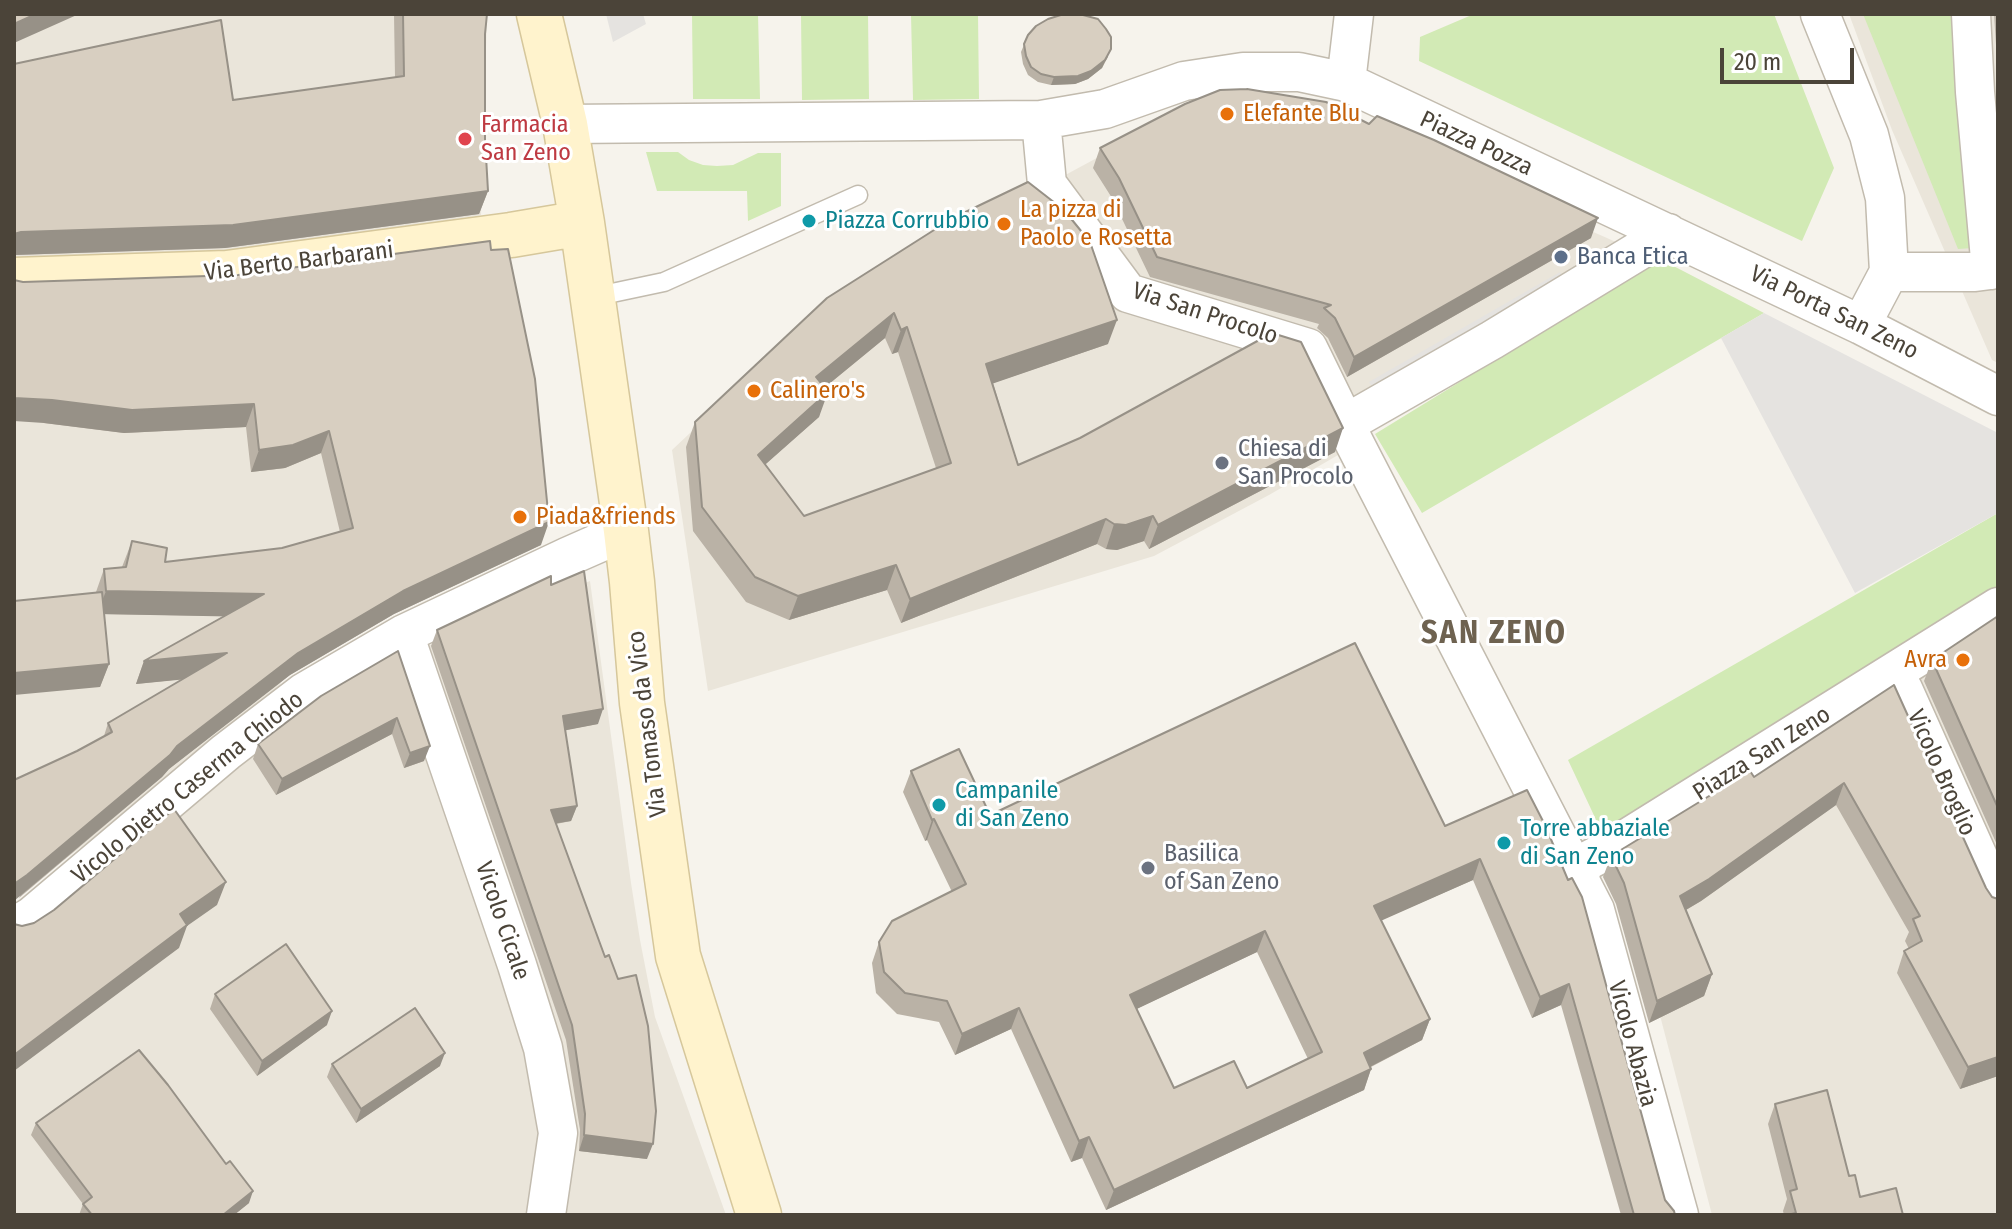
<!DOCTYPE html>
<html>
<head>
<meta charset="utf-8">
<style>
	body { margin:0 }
	#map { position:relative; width:2012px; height:1229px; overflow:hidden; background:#f6f3ec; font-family:"Fira Sans Condensed",sans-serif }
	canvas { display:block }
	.frame { position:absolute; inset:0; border:16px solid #4b4439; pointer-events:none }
	.scale { position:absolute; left:1720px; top:48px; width:134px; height:36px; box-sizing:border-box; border:4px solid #4b4439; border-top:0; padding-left:10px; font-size:24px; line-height:28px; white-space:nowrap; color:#4b4439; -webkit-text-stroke:6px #fff; paint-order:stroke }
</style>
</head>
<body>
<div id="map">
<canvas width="2012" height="1229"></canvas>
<div class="frame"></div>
<div class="scale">20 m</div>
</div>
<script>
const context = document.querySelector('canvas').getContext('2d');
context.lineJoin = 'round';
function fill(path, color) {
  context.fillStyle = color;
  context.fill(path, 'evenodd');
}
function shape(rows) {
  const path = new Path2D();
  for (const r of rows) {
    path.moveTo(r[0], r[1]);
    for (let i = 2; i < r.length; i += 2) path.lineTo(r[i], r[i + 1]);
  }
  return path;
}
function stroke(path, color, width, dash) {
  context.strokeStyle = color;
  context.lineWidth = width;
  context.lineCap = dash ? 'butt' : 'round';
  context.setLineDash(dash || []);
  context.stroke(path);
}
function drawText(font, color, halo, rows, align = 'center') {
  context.font = font + ' "Fira Sans Condensed",sans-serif';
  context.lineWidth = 6;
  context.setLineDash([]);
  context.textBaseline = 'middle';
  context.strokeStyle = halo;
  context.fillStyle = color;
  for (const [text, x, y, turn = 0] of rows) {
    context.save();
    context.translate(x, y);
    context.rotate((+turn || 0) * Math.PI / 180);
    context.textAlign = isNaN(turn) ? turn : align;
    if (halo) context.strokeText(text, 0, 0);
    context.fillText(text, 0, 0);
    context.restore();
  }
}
const residential = shape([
	[14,14,487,14,481,215,213,258,14,263],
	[1849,14,1998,14,1998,363,1992,360,1892,130],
	[1158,125,1392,143,1616,242,1328,415,1345,451,1269,495,1154,556,708,691,672,450,828,303],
	[504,264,277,690,135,807,14,897,14,299],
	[590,581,631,883,640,940,655,1017,726,1215,14,1215,14,954,247,755,398,658],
	[1998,624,1998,1215,1712,1215,1644,954,1599,868]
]);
const green = shape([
	[692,14,758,14,760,99,693,99],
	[801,14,868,14,869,99,802,100],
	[911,14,978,14,979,99,913,100],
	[1474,14,1774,14,1834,168,1802,241,1419,61,1420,37],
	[1863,14,1954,14,1973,248,1958,249],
	[646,152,678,152,689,160,703,165,717,166,733,165,758,153,781,153,781,206,748,221,747,191,657,191],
	[1660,259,1764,313,1422,513,1375,434],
	[1998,513,1998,600,1606,841,1568,760]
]);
const parking = shape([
	[606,14,643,14,646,24,613,42],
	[1560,272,1567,283,1376,393,1369,382],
	[1764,313,1998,433,1998,513,1855,593,1721,338]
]);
const lane = shape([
	[593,297,664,282,858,195]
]);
const street = shape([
	[1820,14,1869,135,1885,198,1889,272,1861,325],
	[1971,14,1975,92,1991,270],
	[1346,82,1354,14],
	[1041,120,1047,184,1128,293,1308,348,1355,444,1595,910,1679,1215],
	[565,124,1041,120,1105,109,1184,81,1243,72,1299,72,1346,82,1861,325,1998,396],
	[1889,272,1975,272,1998,269],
	[1345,424,1492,340,1668,233],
	[404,634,517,965,543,1048,558,1133,546,1215],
	[1903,689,1998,901],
	[1579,876,1585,862,1610,849,1998,607],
	[14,927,32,916,226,752,303,693,404,634,567,557,626,531]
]);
const secondary = shape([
	[539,14,565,124,582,223,626,531,632,582,642,703,678,956,759,1215],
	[14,280,227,273,511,235,582,223]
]);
const wall = shape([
	[394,14,487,14,485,34,485,139,488,191,479,214,225,248,14,255,14,64,233,100,395,77],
	[1994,14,1998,14,1998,76],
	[1028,35,1108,57,1102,68,1088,79,1075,84,1051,85,1038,82,1028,75,1023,64,1021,52],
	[1100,148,1591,238,1347,377,1328,338,1317,328,1319,324,1150,277,1112,198,1093,168],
	[491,250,541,545,394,614,290,675,169,769,162,777,19,898,77,751,104,736,108,723,183,679,136,684,144,661,224,616,104,614,109,664,100,687,96,592,104,569,122,567,132,541,165,562,282,548,340,532,321,453,285,468,251,472,246,427,124,433,44,423,23,282,238,275],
	[827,298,1108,344,993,383,1018,465,1335,452,1149,549,1144,541,1117,550,1106,549,1097,544,901,623,887,590,789,620,746,602,693,531,686,447,695,422],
	[885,338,892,354,898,352,936,468,804,516,765,464,819,417,824,388],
	[551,585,598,724,565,730,577,806,571,821,556,824,647,1159,579,1151,580,1130,566,1040,431,646,437,630],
	[1998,616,1998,847,1924,681,1932,660],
	[398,651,424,761,404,768,392,734,276,795,253,759,258,744],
	[1894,685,1998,1076,1960,1089,1897,973,1904,951,1909,949,1905,941,1909,932,1836,805,1701,901,1686,910,1712,974,1704,996,1649,1023,1616,904,1603,877,1611,856,1754,777],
	[911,771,990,815,1445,826,1527,790,1665,1200,1675,1215,1621,1215,1561,1005,1532,1018,1473,880,1381,920,1430,1019,1422,1040,1371,1067,1371,1069,1364,1090,1106,1210,1082,1158,1071,1162,1011,1029,955,1055,939,1022,897,1014,876,993,872,963,879,942,952,892,927,840,925,841,903,792],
	[1257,952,1308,1059,1247,1088,1174,1088,1136,1009],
	[215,994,327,1025,257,1076,210,1009],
	[332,1064,440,1066,356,1123,327,1077],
	[1775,1104,1849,1176,1860,1197,1903,1215,1784,1215,1783,1211,1787,1199,1768,1124],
	[36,1123,249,1203,234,1215,79,1215,83,1204,31,1135]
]);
const shadedWall = shape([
	[36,14,79,14,14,43,14,24],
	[1111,49,1102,68,1088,79,1075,84,1051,85,1054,77],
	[488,191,479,214,225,248,14,255,14,234,21,232],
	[1598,218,1591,238,1347,377,1354,357],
	[894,313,885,338,807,402,816,377],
	[1117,320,1108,344,977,389,986,364],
	[907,327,898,352,892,354,901,330],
	[828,392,819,417,749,479,758,455],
	[14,398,254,404,246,427,124,433,44,423,14,421],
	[1343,428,1335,452,1149,549,1158,525],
	[329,431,321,453,285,468,251,472,259,450],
	[1153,516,1144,541,1117,550,1106,549,1114,524],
	[1106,519,1097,544,901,623,910,599],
	[549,522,541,545,394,614,290,675,169,769,162,777,14,901,14,884,177,746,298,653,403,591],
	[896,565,887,590,789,620,798,596],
	[106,591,264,594,256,617,97,614],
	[227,653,218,676,136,684,144,661],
	[109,664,100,687,14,695,14,673],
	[603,709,598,724,557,732,563,716],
	[397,718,392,734,276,795,282,779],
	[430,746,424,761,404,768,410,753],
	[1844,783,1836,805,1701,901,1672,918,1680,896],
	[577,806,571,821,546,825,551,810],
	[934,819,927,840,925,841,932,820],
	[1480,859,1473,880,1367,927,1374,906],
	[226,882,217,905,187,926,179,948,14,1071,14,1055,180,914],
	[1265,931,1257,952,1122,1016,1130,995],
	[1712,974,1704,996,1649,1023,1657,1001],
	[1569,984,1561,1005,1532,1018,1540,997],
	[1019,1008,1011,1029,955,1055,962,1034],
	[332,1011,327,1025,257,1076,262,1061],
	[1430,1019,1422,1040,1356,1074,1364,1053],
	[445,1053,440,1066,356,1123,361,1109],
	[1998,1057,1998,1076,1960,1089,1968,1067],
	[1371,1069,1364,1090,1106,1210,1114,1190],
	[584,1135,653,1144,647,1159,579,1151],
	[1089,1137,1082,1158,1071,1162,1079,1141],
	[253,1191,249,1203,234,1215,223,1215]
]);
const building = shape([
	[14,14,36,14,14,24,14,14],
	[403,14,487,14,485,34,485,139,488,191,233,225,21,232,14,234,14,64,221,20,233,100,404,76,403,14],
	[1064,14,1083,15,1098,19,1106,29,1111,37,1111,49,1105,60,1091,71,1078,76,1054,77,1041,74,1031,67,1026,56,1024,44,1028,35,1036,26,1048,19,1064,14],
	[1247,89,1326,102,1369,124,1377,116,1434,140,1598,218,1354,357,1335,318,1324,308,1331,305,1157,257,1119,178,1100,148,1185,104,1220,90,1247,89],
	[1028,182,1064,210,1090,242,1117,320,986,364,1018,465,1080,438,1272,333,1301,342,1343,428,1158,525,1153,516,1126,525,1114,524,1106,519,910,599,896,565,798,596,755,577,702,507,695,422,827,298,953,218,1028,182],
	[894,313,901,330,907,327,951,463,804,516,758,455,828,392,816,377,894,313],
	[490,241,491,250,508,249,535,379,549,522,403,591,298,653,177,746,170,755,27,875,14,884,14,780,77,751,112,732,108,723,227,653,144,661,264,594,106,591,104,569,126,567,132,541,167,548,165,562,282,548,353,528,329,431,293,445,259,450,254,404,132,410,52,400,14,398,14,280,23,282,238,275,490,241],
	[584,571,603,709,563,716,577,806,551,810,605,957,609,955,618,979,636,975,648,1026,656,1111,653,1144,584,1135,585,1114,572,1025,437,630,551,576,551,585,584,571],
	[102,592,109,664,14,673,14,601,102,592],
	[1998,616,1998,808,1932,660,1998,616],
	[1355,643,1445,826,1527,790,1545,825,1568,880,1572,878,1582,897,1665,1200,1674,1211,1675,1215,1634,1215,1569,984,1540,997,1480,859,1374,906,1430,1019,1364,1053,1371,1069,1114,1190,1089,1137,1079,1141,1019,1008,962,1034,947,1001,905,993,884,972,879,942,892,921,966,884,934,819,932,820,911,771,959,749,990,815,1355,643],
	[1265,931,1322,1052,1247,1088,1234,1061,1174,1088,1130,995,1265,931],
	[398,651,430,746,410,753,397,718,282,779,258,744,321,696,398,651],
	[1894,685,1986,888,1992,897,1998,899,1998,1057,1968,1067,1904,951,1922,941,1913,919,1920,916,1844,783,1709,879,1680,896,1712,974,1657,1001,1624,883,1611,856,1750,771,1754,777,1894,685],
	[174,809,226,882,180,914,187,925,14,1055,14,924,22,926,34,923,54,910,174,809],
	[286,944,332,1011,262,1061,215,994,286,944],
	[415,1008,445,1053,361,1109,332,1064,415,1008],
	[139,1050,168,1085,226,1164,230,1161,253,1191,223,1215,92,1215,83,1204,92,1197,36,1123,139,1050],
	[1827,1090,1849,1176,1855,1175,1860,1197,1896,1188,1903,1215,1787,1215,1796,1213,1790,1191,1797,1189,1775,1104,1827,1090]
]);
const markers = [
	[1227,114,8,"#e8710a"],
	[465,139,8,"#e0444e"],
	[809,221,8,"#0f9aa8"],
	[1004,224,8,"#e8710a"],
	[1561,257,8,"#5c6f8a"],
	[754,391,8,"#e8710a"],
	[1222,463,8,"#6b7280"],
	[520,517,8,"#e8710a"],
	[1963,660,8,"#e8710a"],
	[939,805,8,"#0f9aa8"],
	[1504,843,8,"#0f9aa8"],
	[1148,868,8,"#6b7280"]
];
const foodNames = [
	["Elefante Blu",1243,114],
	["La pizza di",1020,210],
	["Paolo e Rosetta",1020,238],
	["Calinero's",770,391],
	["Piada&friends",536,517],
	["Avra",1947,660,"right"]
];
const healthNames = [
	["Farmacia",481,125],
	["San Zeno",481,153]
];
const streetNames = [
	["Piazza Pozza",1476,144,25],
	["Via Berto Barbarani",299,262,-7],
	["Via Porta San Zeno",1834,313,26],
	["Via San Procolo",1205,314,18],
	["Via Tomaso da Vico",648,724,-97],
	["Piazza San Zeno",1762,754,-32],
	["Vicolo Broglio",1941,773,66],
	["Vicolo Dietro Caserma Chiodo",188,788,-39],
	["Vicolo Cicale",502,921,71],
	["Vicolo Abazia",1632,1044,75]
];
const cultureNames = [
	["Piazza Corrubbio",825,221],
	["Campanile",955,791],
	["di San Zeno",955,819],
	["Torre abbaziale",1520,829],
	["di San Zeno",1520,857]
];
const serviceNames = [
	["Banca Etica",1577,257]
];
const worshipNames = [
	["Chiesa di",1238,449],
	["San Procolo",1238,477],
	["Basilica",1164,854],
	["of San Zeno",1164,882]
];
const districtNames = [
	["SAN ZENO",1494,634]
];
fill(residential, '#eae5da');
fill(green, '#d2eab5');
fill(parking, '#e5e3e0');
stroke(lane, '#c2bbae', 21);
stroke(street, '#c2bbae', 41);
stroke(secondary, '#d6c79b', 47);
stroke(lane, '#fff', 18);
stroke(street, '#fff', 38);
stroke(secondary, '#fff3cd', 44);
fill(wall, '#bab2a6');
fill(shadedWall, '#979187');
fill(building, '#d8cfc1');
stroke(building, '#979187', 2);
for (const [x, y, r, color] of markers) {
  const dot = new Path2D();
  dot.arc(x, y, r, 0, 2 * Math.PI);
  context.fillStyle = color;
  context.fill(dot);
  stroke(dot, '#fff', 3);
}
drawText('24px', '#c56008', '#fff', foodNames, 'left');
drawText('24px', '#be3a42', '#fff', healthNames, 'left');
drawText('24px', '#4b4439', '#fff', streetNames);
drawText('24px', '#0d838f', '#fff', cultureNames, 'left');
drawText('24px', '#4e5e75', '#fff', serviceNames, 'left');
drawText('24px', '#5b616d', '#fff', worshipNames, 'left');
context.letterSpacing = '2px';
drawText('bold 32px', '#6e6250', '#fff', districtNames);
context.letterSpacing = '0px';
</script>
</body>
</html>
